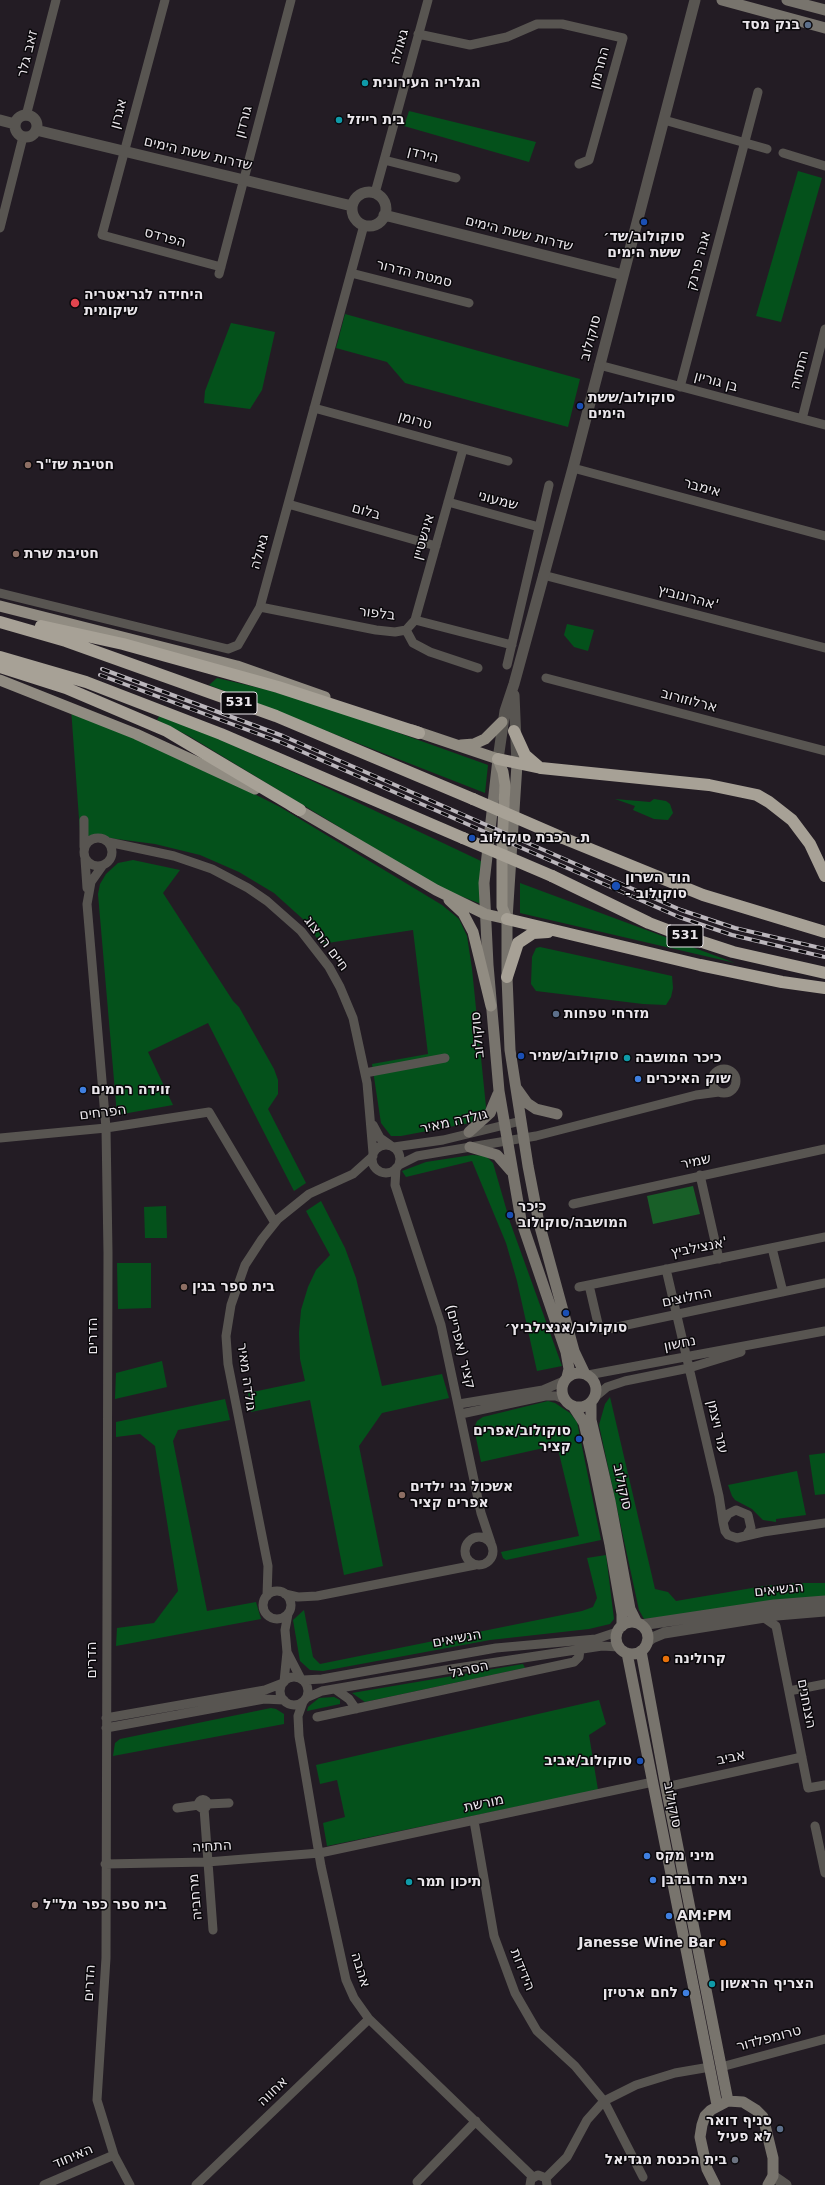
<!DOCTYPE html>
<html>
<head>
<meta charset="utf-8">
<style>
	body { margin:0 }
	canvas { display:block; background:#231c24 }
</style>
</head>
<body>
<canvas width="825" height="2185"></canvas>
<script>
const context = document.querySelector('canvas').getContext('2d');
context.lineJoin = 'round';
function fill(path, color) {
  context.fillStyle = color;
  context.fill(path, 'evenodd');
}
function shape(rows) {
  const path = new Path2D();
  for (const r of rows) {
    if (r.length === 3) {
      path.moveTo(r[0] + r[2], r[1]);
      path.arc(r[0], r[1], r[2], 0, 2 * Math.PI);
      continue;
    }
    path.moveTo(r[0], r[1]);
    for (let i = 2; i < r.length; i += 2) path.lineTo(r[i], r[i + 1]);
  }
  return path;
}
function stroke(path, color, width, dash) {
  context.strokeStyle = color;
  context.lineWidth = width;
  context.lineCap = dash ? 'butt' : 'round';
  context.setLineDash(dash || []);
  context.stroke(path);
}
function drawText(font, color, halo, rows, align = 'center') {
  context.font = font + ' "DejaVu Sans","Noto Sans Hebrew",sans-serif';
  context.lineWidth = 3;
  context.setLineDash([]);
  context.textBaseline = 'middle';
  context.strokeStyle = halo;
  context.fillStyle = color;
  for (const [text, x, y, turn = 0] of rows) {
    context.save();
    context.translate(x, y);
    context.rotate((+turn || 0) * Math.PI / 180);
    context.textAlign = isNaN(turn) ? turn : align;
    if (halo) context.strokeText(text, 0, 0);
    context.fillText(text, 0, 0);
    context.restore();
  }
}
const green = shape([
	[409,111,536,142,529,162,404,126],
	[798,171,822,178,781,322,756,316],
	[345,314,580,379,568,427,405,383,387,362,336,348],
	[231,323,275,332,262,390,250,409,204,403,205,391],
	[567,624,594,630,588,651,574,647,564,635],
	[217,678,268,690,329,708,488,765,485,793,209,685],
	[71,708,147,740,280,807,442,905,459,919,467,936,472,969,486,1107,485,1116,480,1121,401,1136,391,1136,381,1123,372,1064,428,1054,413,930,321,944,305,921,274,893,239,872,200,855,155,844,94,836,81,846],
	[160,715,203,732,308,779,483,862,481,904,440,888,189,736,157,720],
	[615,799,650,802,654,799,666,801,670,804,673,813,668,820,654,819,633,810,635,806],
	[133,860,180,870,163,893,233,1001,239,1007,274,1069,278,1080,278,1094,268,1109,306,1183,294,1191,208,1023,148,1052,173,1105,117,1115,98,894,100,884,106,874,118,863],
	[520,883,735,963,520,913],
	[540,947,672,976,673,988,671,997,666,1005,643,1004,536,991,531,984,532,957,536,948],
	[472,1155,486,1156,493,1163,510,1222,562,1366,537,1371,517,1281,506,1243,472,1161,406,1177,402,1171,426,1162],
	[321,1201,345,1248,356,1278,382,1386,442,1374,449,1398,382,1413,359,1446,383,1566,344,1575,310,1400,251,1412,248,1393,305,1381,300,1359,299,1333,301,1310,308,1287,316,1270,330,1255,306,1211],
	[166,1206,167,1238,145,1238,144,1207],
	[117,1263,151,1263,151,1308,118,1309],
	[162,1361,167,1387,115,1399,116,1373],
	[610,1397,655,1589,668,1592,676,1601,764,1586,798,1583,825,1583,825,1598,644,1619,639,1610,599,1425,605,1404],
	[225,1399,230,1420,178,1430,173,1441,207,1611,256,1602,261,1619,116,1646,117,1628,154,1623,178,1591,155,1446,140,1434,116,1437,116,1422],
	[548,1401,555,1403,570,1413,577,1422,601,1540,506,1560,503,1558,501,1552,579,1536,557,1445,481,1462,474,1428,477,1421,483,1417],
	[825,1453,825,1494,815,1495,809,1455],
	[797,1471,806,1515,776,1519,776,1522,763,1520,752,1509,735,1500,732,1496,728,1485],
	[606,1555,614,1619,610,1624,589,1629,490,1640,323,1671,310,1670,300,1661,293,1620,304,1610,313,1657,320,1664,582,1611,593,1607,597,1598,587,1558],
	[523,1664,525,1668,365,1702,352,1693],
	[334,1697,340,1700,340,1704,307,1711,308,1707,319,1698],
	[599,1700,606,1724,589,1735,598,1790,327,1846,323,1823,345,1817,337,1780,320,1784,316,1765],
	[271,1708,276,1709,284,1714,284,1724,113,1756,115,1743,120,1739]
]);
const forest = shape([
	[693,1186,700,1214,653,1224,647,1196]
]);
const minor = shape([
	[165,0,102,235,221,267],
	[418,34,470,45,507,37,537,24,562,24,623,38,589,160,579,164],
	[26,116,56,0],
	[664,120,767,149],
	[783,153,825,166],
	[384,160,456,178],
	[375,193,428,0],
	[0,228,23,137],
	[351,273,469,303],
	[219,274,291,0],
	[599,365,825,425],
	[680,387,758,92],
	[314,408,508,461],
	[802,419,825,329],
	[573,468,825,536],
	[448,502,539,527],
	[288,504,436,546],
	[543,575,825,648],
	[0,593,228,649,238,645,260,607,364,225],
	[260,607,376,630,395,632,406,630,413,643,430,652,478,668],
	[415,620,512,645],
	[406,630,415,620,463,449],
	[507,665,549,485],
	[546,678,825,751],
	[84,820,84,847],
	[98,852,14],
	[108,842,174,856,212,869,248,888,267,901,301,931,329,967,340,987,353,1018,367,1083,373,1153],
	[85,859,87,888],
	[103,865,91,882,87,904,106,1128,108,1253,106,1958,97,2100,114,2155,130,2185],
	[724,1081,12],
	[365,1073,445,1058],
	[373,1125,380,1138,390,1145],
	[0,1138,106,1128,209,1112,275,1223],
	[386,1159,14],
	[394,1147,443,1140,521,1121],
	[399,1165,417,1156,536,1136,696,1095,719,1092],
	[396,1168,395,1185,441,1325,481,1513,491,1543],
	[700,1175,719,1259],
	[573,1204,825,1149],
	[772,1248,783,1292],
	[666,1269,719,1496,723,1522],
	[589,1285,599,1328,603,1330,825,1283],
	[579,1287,825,1237],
	[588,1375,825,1331],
	[595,1397,607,1387,625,1381,689,1368,741,1352],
	[459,1404,543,1390,564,1381],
	[461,1414,545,1396,556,1396,564,1399],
	[746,1536,751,1528,748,1515,736,1510,728,1514,723,1522,725,1531,728,1535,737,1538,763,1532,825,1523],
	[479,1551,14],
	[277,1605,14],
	[285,1594,298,1597,317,1596,475,1565],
	[267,1596,268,1566,228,1364,226,1336,231,1305,245,1265,262,1239,278,1219,309,1194,353,1174,373,1156],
	[763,1617,776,1626,808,1788,825,1785],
	[287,1652,285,1630,288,1614],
	[294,1691,14],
	[303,1680,322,1679,496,1648,596,1639,617,1632],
	[284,1682,287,1652,301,1679],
	[335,1689,349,1699,356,1709],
	[789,1691,825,1684],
	[306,1698,322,1691,451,1669,602,1646,619,1647],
	[303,1702,298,1716,299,1736,321,1866,346,1980,354,1998,369,2019,533,2177],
	[317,1717,574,1662,579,1657,580,1650],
	[106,1718,265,1690,283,1683],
	[106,1728,264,1699,284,1700],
	[666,1787,802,1757],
	[203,1804,4.5],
	[208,1804,229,1803],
	[177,1808,199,1805],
	[204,1808,213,1930],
	[474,1821,494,1936,515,1993,537,2031,575,2066,604,2101,643,2177],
	[815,1826,825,1873],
	[105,1864,207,1862,320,1853,653,1782],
	[721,2067,825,2039],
	[546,2178,567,2157,587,2120,604,2101,636,2085,675,2073,710,2067],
	[417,2182,476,2121],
	[44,2185,114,2155],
	[196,2185,369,2019],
	[530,2185,531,2179,538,2175,546,2178,547,2185]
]);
const tertiary = shape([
	[26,126,11],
	[0,120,15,124],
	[36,130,352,206],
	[369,209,17],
	[384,215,623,275],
	[514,695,517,764],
	[498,759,505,711,514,684,573,468,695,0],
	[641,1625,774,1605,825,1601],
	[647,1642,652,1638,664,1633,777,1615,825,1611],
	[773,2176,786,2185]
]);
const secondary = shape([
	[722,0,825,28],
	[787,0,825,10],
	[498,759,484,883,488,965,499,1091,521,1220,566,1352,569,1369,567,1377],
	[517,764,507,919,507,977,510,1050,528,1166,539,1223,574,1351,585,1374],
	[517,1089,527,1103,536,1109,557,1114],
	[469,1132,490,1113,498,1094],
	[470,1147,497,1155,511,1171],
	[579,1390,17],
	[591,1402,591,1420,610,1501,630,1609,637,1623],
	[573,1406,584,1423,593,1462,610,1545,622,1614,622,1626],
	[632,1638,16],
	[641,1651,666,1787,728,2101],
	[627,1653,717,2105],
	[715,2185,707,2169,700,2137,702,2125,705,2116,711,2110,728,2101,743,2102,756,2110,763,2117,773,2158,773,2176,768,2185]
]);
const primary = shape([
	[0,606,237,666,325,697],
	[0,680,136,734,255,789],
	[412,730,498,759,503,772,505,785,502,845,502,907,507,919],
	[461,745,474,744,485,739,502,722],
	[292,806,436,890,485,914,507,919],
	[449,900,463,913,473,932,491,1006]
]);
const motorway = shape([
	[0,622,66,641,276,716,473,799],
	[41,626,123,644,278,687,419,733],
	[0,657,86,682,221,734,463,838],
	[0,667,66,688,167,731,300,810],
	[514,731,525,755,540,768],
	[498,759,541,768,709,785,757,795,769,802,792,820,810,844,825,876],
	[563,838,703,895,825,932],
	[552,876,649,923,678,934,733,952,825,973],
	[507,919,700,965,782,982,825,988],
	[507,977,518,943,533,933,548,932]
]);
const rail = shape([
	[102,669,283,736,681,910,735,928,825,949],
	[100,675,280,742,679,917,732,935,825,957]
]);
const motorwayBridge = shape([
	[473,799,563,838],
	[463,838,552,876]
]);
const markers = [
	[808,25,4,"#5c6f8a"],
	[365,83,4,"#0f9aa8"],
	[339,120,4,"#0f9aa8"],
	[644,222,4,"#1a4fb4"],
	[75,303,5,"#e0444e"],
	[580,406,4,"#1a4fb4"],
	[28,465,4,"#8d6e63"],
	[16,554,4,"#8d6e63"],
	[472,838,4,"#1a4fb4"],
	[616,886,5,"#1a4fb4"],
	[556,1014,4,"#5c6f8a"],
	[521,1056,4,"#1a4fb4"],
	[627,1058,4,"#0f9aa8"],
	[638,1079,4,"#3f7fe0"],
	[83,1090,4,"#3f7fe0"],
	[510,1215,4,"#1a4fb4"],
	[184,1287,4,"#8d6e63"],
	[566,1313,4,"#1a4fb4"],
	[579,1439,4,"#1a4fb4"],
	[402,1495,4,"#8d6e63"],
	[666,1659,4,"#e8710a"],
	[640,1761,4,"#1a4fb4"],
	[647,1856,4,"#3f7fe0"],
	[653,1880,4,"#3f7fe0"],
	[409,1882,4,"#0f9aa8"],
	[35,1905,4,"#8d6e63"],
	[669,1916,4,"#3f7fe0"],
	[723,1943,4,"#e8710a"],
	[712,1984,4,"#0f9aa8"],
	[686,1993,4,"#3f7fe0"],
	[780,2129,4,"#5c6f8a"],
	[735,2160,4,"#6b7280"]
];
const shields = [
	[239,703,36],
	[685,936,36]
];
const shieldNames = [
	["531",239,703],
	["531",685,936]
];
const poiNames = [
	["בנק מסד",800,25,"right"],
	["הגלריה העירונית",373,83],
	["בית רייזל",347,120],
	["סוקולוב/שד׳",644,237,"center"],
	["ששת הימים",644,253,"center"],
	["היחידה לגריאטריה",84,295],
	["שיקומית",84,311],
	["סוקולוב/ששת",588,398],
	["הימים",588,414],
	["חטיבת שז\"ר",36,465],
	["חטיבת שרת",24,554],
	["ת. רכבת סוקולוב",480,838],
	["הוד השרון",625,878],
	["- סוקולוב",625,894],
	["מזרחי טפחות",564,1014],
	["סוקולוב/שמיר",529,1056],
	["כיכר המושבה",635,1058],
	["שוק האיכרים",646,1079],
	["זוידה רחמים",91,1090],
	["כיכר",518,1207],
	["המושבה/סוקולוב",518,1223],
	["בית ספר בגין",192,1287],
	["סוקולוב/אנצילביץ׳",566,1328,"center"],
	["סוקולוב/אפרים",571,1431,"right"],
	["קציר",571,1447,"right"],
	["אשכול גני ילדים",410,1487],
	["אפרים קציר",410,1503],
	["קרולינה",674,1659],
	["סוקולוב/אביב",632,1761,"right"],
	["מיני מקס",655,1856],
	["ניצת הדובדבן",661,1880],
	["תיכון תמר",417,1882],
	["בית ספר כפר מל\"ל",43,1905],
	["AM:PM",677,1916],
	["Janesse Wine Bar",715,1943,"right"],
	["הצריף הראשון",720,1984],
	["לחם ארטיזן",678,1993,"right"],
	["סניף דואר",772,2121,"right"],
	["לא פעיל",772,2137,"right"],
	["בית הכנסת מגדיאל",727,2160,"right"]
];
const streetNames = [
	["גאולה",400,47,-75],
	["זאב גלר",28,54,-76],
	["החרמון",600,68,-75],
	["אגרון",119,114,-75],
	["גורדון",244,122,-75],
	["שדרות ששת הימים",198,154,13],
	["הירדן",423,155,14],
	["שדרות ששת הימים",519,234,14],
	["הפרדס",165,238,15],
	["אנה פרנק",699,261,-75],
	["סמטת הדרור",414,274,14],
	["סוקולוב",591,338,-75],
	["התחיה",800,370,-76],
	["בן גוריון",716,382,15],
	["טרומן",415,421,16],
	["אימבר",702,488,15],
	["שמעוני",498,501,15],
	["בלום",366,512,16],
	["אינשטיין",424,537,-74],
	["גאולה",260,552,-75],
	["אהרונוביץ'",688,598,15],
	["בלפור",377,614,7],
	["ארלוזורוב",689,701,15],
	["חיים הרצוג",326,944,53],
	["סוקולוב",478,1035,-95],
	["הפרחים",103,1113,-7],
	["גולדה מאיר",454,1122,-13],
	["שמיר",696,1162,-12],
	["אנצילביץ'",699,1248,-11],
	["החלוצים",687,1298,-12],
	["הדרים",93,1336,-90],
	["נחשון",680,1344,-11],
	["קציר (אפריים)",460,1347,76],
	["גולדה מאיר",246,1377,82],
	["עזר ויצמן",717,1427,77],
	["סוקולוב",622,1487,78],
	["הנשיאים",779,1590,-6],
	["הנשיאים",457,1639,-10],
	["הדרים",92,1660,-90],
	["הסרגל",469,1670,-12],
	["הצנחנים",806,1704,79],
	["אביב",731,1758,-12],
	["מורשת",484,1804,-12],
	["סוקולוב",672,1805,79],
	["התחיה",212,1847,-3],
	["מרחביה",196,1897,-95],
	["אהבה",360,1970,73],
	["הידידות",522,1970,68],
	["הדרים",90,1983,-87],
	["טרומפלדור",769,2039,-15],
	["אחווה",273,2092,-44],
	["האיחוד",73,2157,-23]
];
fill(green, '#04511b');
fill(forest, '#185f28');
stroke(minor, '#585551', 9);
stroke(tertiary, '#585551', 11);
stroke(secondary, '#78746d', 11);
stroke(primary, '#918c82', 11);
stroke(motorway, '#a7a196', 12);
stroke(rail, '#bbb6bc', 4);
stroke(rail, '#0a080b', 2.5, [8]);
stroke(motorwayBridge, '#a7a196', 12);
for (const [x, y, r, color] of markers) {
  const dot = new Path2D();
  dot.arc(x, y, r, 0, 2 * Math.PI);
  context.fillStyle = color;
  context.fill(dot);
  stroke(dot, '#0a080b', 1.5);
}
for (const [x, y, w] of shields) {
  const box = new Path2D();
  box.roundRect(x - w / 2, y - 11, w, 22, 3);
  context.fillStyle = '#0a080b';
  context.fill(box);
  stroke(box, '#eae6eb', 1);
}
drawText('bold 13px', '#eae6eb', null, shieldNames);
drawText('bold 14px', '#eae6eb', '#0a080b', poiNames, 'left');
drawText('14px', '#eae6eb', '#0a080b', streetNames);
</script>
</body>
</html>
